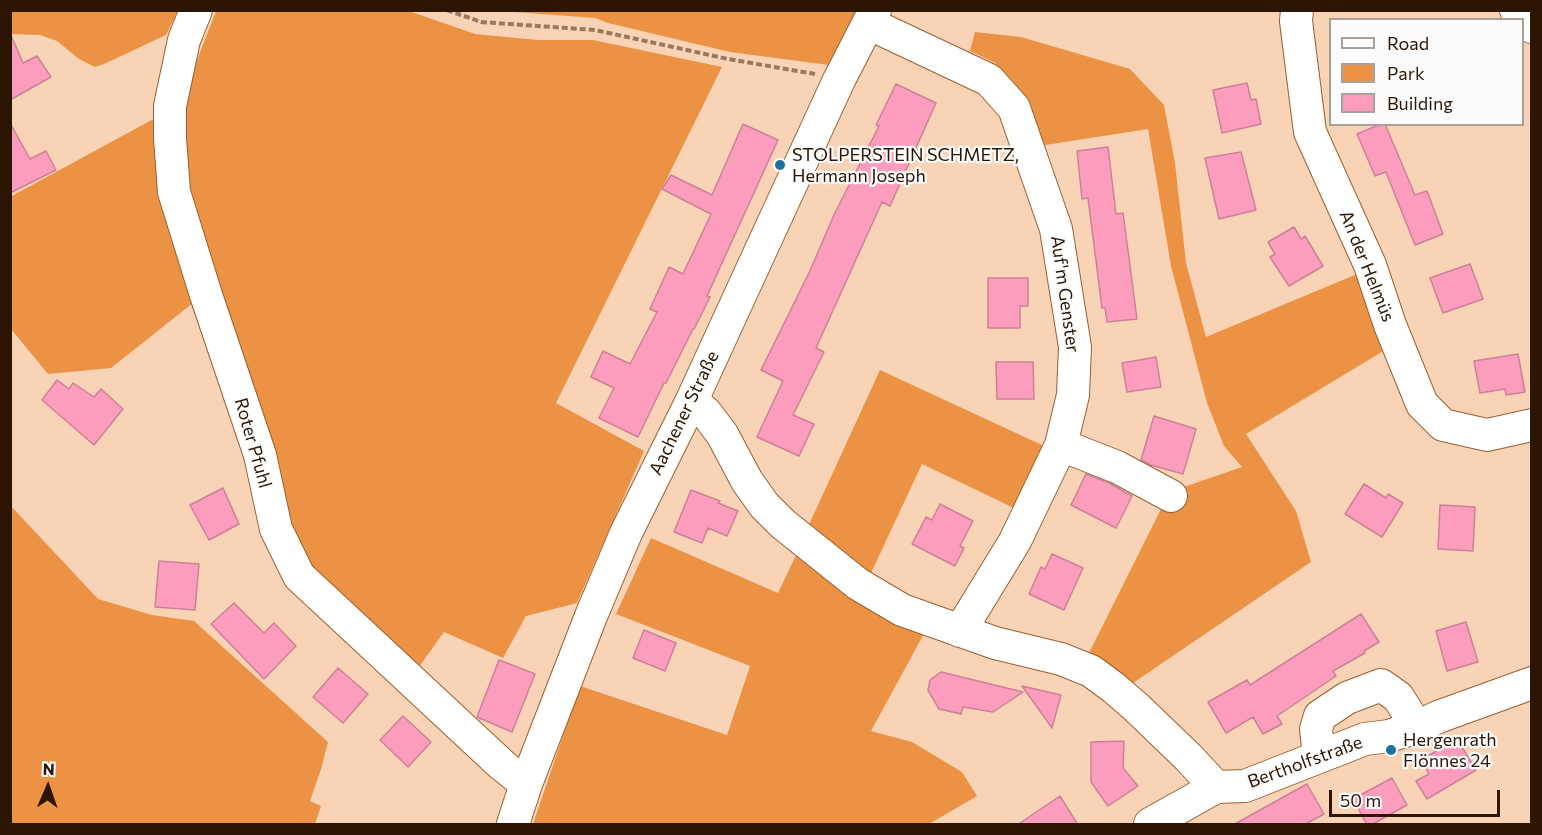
<!DOCTYPE html>
<html>
<head>
<meta charset="utf-8">
<style>
	body { margin:0 }
	#map { position:relative; width:1542px; height:835px; overflow:hidden; background:#f9d3b6; font-family:Commissioner,sans-serif }
	canvas { display:block }
	.frame { position:absolute; inset:0; border:12px solid #2c1502; pointer-events:none }
	.legend { position:absolute; left:1329px; top:18px; width:195px; height:108px; box-sizing:border-box; background:#fcfcfc; border:2px solid #a9a098; margin:0; padding:8px 10px; list-style:none; font-size:18px; color:#2c1502 }
	.legend li { display:flex; align-items:center; gap:12px; height:30px }
	.legend b { width:30px; border:2px solid #a9a098 }
	.north { position:absolute; left:18px; top:757px; width:60px; height:60px; -webkit-text-stroke:4px #fcfcfc; paint-order:stroke; rotate:2deg; font-size:16px; font-weight:700; line-height:24px; text-align:center; color:#2c1502 }
	.north::after { content:''; display:block; margin:auto; width:21px; height:27px; background:#2c1502; clip-path:polygon(50% 0,100% 100%,50% 72%,0 100%) }
	.scale { position:absolute; left:1329px; top:790px; width:171px; height:27px; box-sizing:border-box; border:3px solid #2c1502; border-top:0; padding-left:8px; font-size:18px; line-height:21px; white-space:nowrap; color:#2c1502; -webkit-text-stroke:4px #fcfcfc; paint-order:stroke }
</style>
</head>
<body>
<div id="map">
<canvas width="1542" height="835"></canvas>
<div class="frame"></div>
<ul class="legend">
<li><b style="height:8px;background:#fff"></b>Road</li>
<li><b style="height:16px;background:#eb9244"></b>Park</li>
<li><b style="height:16px;background:#fd9dbd"></b>Building</li>
</ul>
<div class="north">N</div>
<div class="scale">50 m</div>
</div>
<script>
const context = document.querySelector('canvas').getContext('2d');
context.lineJoin = 'round';
function fill(path, color) {
  context.fillStyle = color;
  context.fill(path, 'evenodd');
}
function shape(rows) {
  const path = new Path2D();
  for (const r of rows) {
    path.moveTo(r[0], r[1]);
    for (let i = 2; i < r.length; i += 2) path.lineTo(r[i], r[i + 1]);
  }
  return path;
}
function stroke(path, color, width, dash) {
  context.strokeStyle = color;
  context.lineWidth = width;
  context.lineCap = dash ? 'butt' : 'round';
  context.setLineDash(dash || []);
  context.stroke(path);
}
function drawText(font, color, halo, rows, align = 'center') {
  context.font = font + ' Commissioner,sans-serif';
  context.lineWidth = 4.5;
  context.setLineDash([]);
  context.textBaseline = 'middle';
  context.strokeStyle = halo;
  context.fillStyle = color;
  for (const [text, x, y, turn = 0] of rows) {
    context.save();
    context.translate(x, y);
    context.rotate((+turn || 0) * Math.PI / 180);
    context.textAlign = isNaN(turn) ? turn : align;
    if (halo) context.strokeText(text, 0, 0);
    context.fillText(text, 0, 0);
    context.restore();
  }
}
const green = shape([
	[11,10,178,10,178,11,166,35,104,64,95,67,79,59,57,41,40,35,11,34],
	[216,11,409,11,475,34,538,40,593,40,722,67,556,403,644,451,577,603,526,616,503,658,444,632,419,667,310,576,286,530,188,187,182,126,189,81],
	[502,11,857,11,829,65,730,52,608,23,595,18],
	[975,32,1021,37,1130,69,1164,105,1175,163,1186,263,1206,337,1362,272,1385,350,1246,434,1296,511,1311,562,1130,685,1088,655,1161,509,1157,498,1178,489,1242,467,1224,446,1207,403,1171,266,1148,129,1039,146,1018,90,995,63,970,51],
	[159,116,198,299,111,368,48,374,11,329,10,197],
	[880,370,1044,446,1014,508,922,464,871,573,807,529],
	[10,505,98,599,152,615,194,621,328,742,321,769,310,801,321,806,315,824,11,824],
	[651,538,778,593,797,553,926,630,871,731,912,742,962,772,977,796,929,824,533,824,580,686,727,735,750,666,616,614]
]);
const building = shape([
	[10,33,23,63,37,56,51,77,10,100,10,33],
	[1247,83,1251,100,1256,99,1261,124,1222,133,1213,90,1247,83],
	[896,84,936,103,890,206,882,202,816,348,824,352,793,415,814,424,799,456,757,437,783,381,761,370,809,273,834,215,879,126,876,125,896,84],
	[10,123,30,159,46,151,56,170,10,193,10,123],
	[743,124,778,140,707,296,710,297,694,329,693,329,666,383,664,383,638,437,599,418,614,388,591,377,603,351,630,364,657,312,650,309,669,267,683,274,711,214,662,189,671,175,712,195,743,124],
	[1381,124,1385,124,1415,195,1427,191,1443,234,1415,245,1386,172,1375,176,1357,134,1381,124],
	[1108,147,1116,214,1123,213,1137,319,1107,322,1105,308,1102,308,1088,198,1082,199,1077,151,1108,147],
	[1241,152,1256,210,1219,219,1205,158,1241,152],
	[1294,227,1301,239,1305,236,1323,266,1289,286,1270,257,1275,254,1268,242,1294,227],
	[1470,264,1483,299,1443,313,1430,278,1470,264],
	[988,278,1028,278,1028,306,1020,306,1020,328,988,328,988,278],
	[1518,354,1525,392,1506,395,1505,389,1480,393,1474,361,1518,354],
	[1156,357,1161,387,1127,392,1122,363,1156,357],
	[996,362,1033,362,1034,399,997,399,996,362],
	[57,380,69,389,73,383,94,397,101,389,123,409,94,445,42,400,57,380],
	[1154,416,1196,429,1183,474,1151,465,1141,460,1154,416],
	[1086,474,1109,483,1132,496,1116,528,1071,505,1086,474],
	[1364,484,1386,498,1388,494,1403,503,1382,537,1345,514,1364,484],
	[223,488,239,524,209,540,190,505,223,488],
	[691,490,720,501,718,503,738,511,727,536,708,528,702,543,674,532,691,490],
	[940,504,973,521,960,546,964,548,955,566,912,544,926,517,932,520,940,504],
	[1440,505,1475,507,1473,551,1438,549,1440,505],
	[1052,554,1083,568,1064,610,1029,594,1041,567,1045,569,1052,554],
	[159,561,199,564,195,610,155,607,159,561],
	[234,603,264,633,274,623,296,646,264,679,211,624,234,603],
	[1361,614,1379,642,1364,651,1365,653,1333,671,1336,676,1277,716,1282,724,1263,734,1253,717,1226,733,1208,702,1247,680,1250,685,1361,614],
	[1466,622,1478,662,1447,671,1436,631,1466,622],
	[644,630,676,643,665,671,633,658,644,630],
	[499,660,535,674,512,732,477,717,499,660],
	[338,668,368,694,343,723,313,697,338,668],
	[941,672,1023,692,993,712,963,707,961,714,939,709,928,690,930,680,941,672],
	[1022,686,1061,695,1052,728,1022,686],
	[403,716,431,742,408,767,380,740,403,716],
	[1457,739,1476,770,1427,799,1416,781,1429,774,1421,760,1457,739],
	[1124,741,1123,768,1138,786,1108,806,1091,782,1091,742,1124,741],
	[1392,778,1407,805,1371,825,1367,825,1353,799,1392,778],
	[1307,784,1324,814,1304,825,1233,825,1307,784],
	[1060,796,1078,825,1017,825,1060,796]
]);
const path = shape([
	[447,10,481,22,595,30,728,59,815,74]
]);
const minor = shape([
	[196,10,184,40,170,106,170,138,174,192,206,295,260,455,276,529,299,576,502,765,526,784],
	[1297,10,1296,21,1310,132,1370,265,1390,325,1422,404,1443,425,1487,435,1532,425],
	[1516,10,1532,27],
	[868,23,989,80,1014,108,1056,229,1075,347,1073,395,1061,445,1015,541,960,631],
	[692,400,706,413,722,434,747,481,764,505,783,524,858,584,902,610,995,643,1061,659,1091,671,1114,688,1136,707,1188,757,1216,787],
	[1061,445,1117,467,1171,496],
	[1319,756,1316,729,1320,716,1347,698,1381,685,1398,697,1417,727],
	[513,824,526,784,591,616,626,533,692,400,839,80,875,10],
	[1150,824,1216,787,1245,786,1365,739,1389,736,1417,727,1438,717,1532,683]
]);
const markers = [
	[780,165,6,"#1b72a1"],
	[1391,750,6,"#1b72a1"]
];
const poiNames = [
	["STOLPERSTEIN SCHMETZ,",792,155],
	["Hermann Joseph",792,176],
	["Hergenrath",1403,740],
	["Flönnes 24",1403,761]
];
const streetNames = [
	["An der Helmüs",1367,266,68],
	["Auf'm Genster",1065,294,82],
	["Aachener Straße",684,413,-64],
	["Roter Pfuhl",253,443,74],
	["Bertholfstraße",1305,762,-20]
];
fill(green, '#eb9244');
fill(building, '#fd9dbd');
stroke(building, '#cc8199', 1.5);
stroke(minor, '#986030', 34);
stroke(path, '#987960', 4, [6, 3]);
stroke(minor, '#fff', 32);
for (const [x, y, r, color] of markers) {
  const dot = new Path2D();
  dot.arc(x, y, r, 0, 2 * Math.PI);
  context.fillStyle = color;
  context.fill(dot);
  stroke(dot, '#fcfcfc', 2);
}
drawText('18px', '#2c1502', '#fcfcfc', poiNames, 'left');
drawText('18px', '#2c1502', '#fcfcfc', streetNames);
</script>
</body>
</html>
